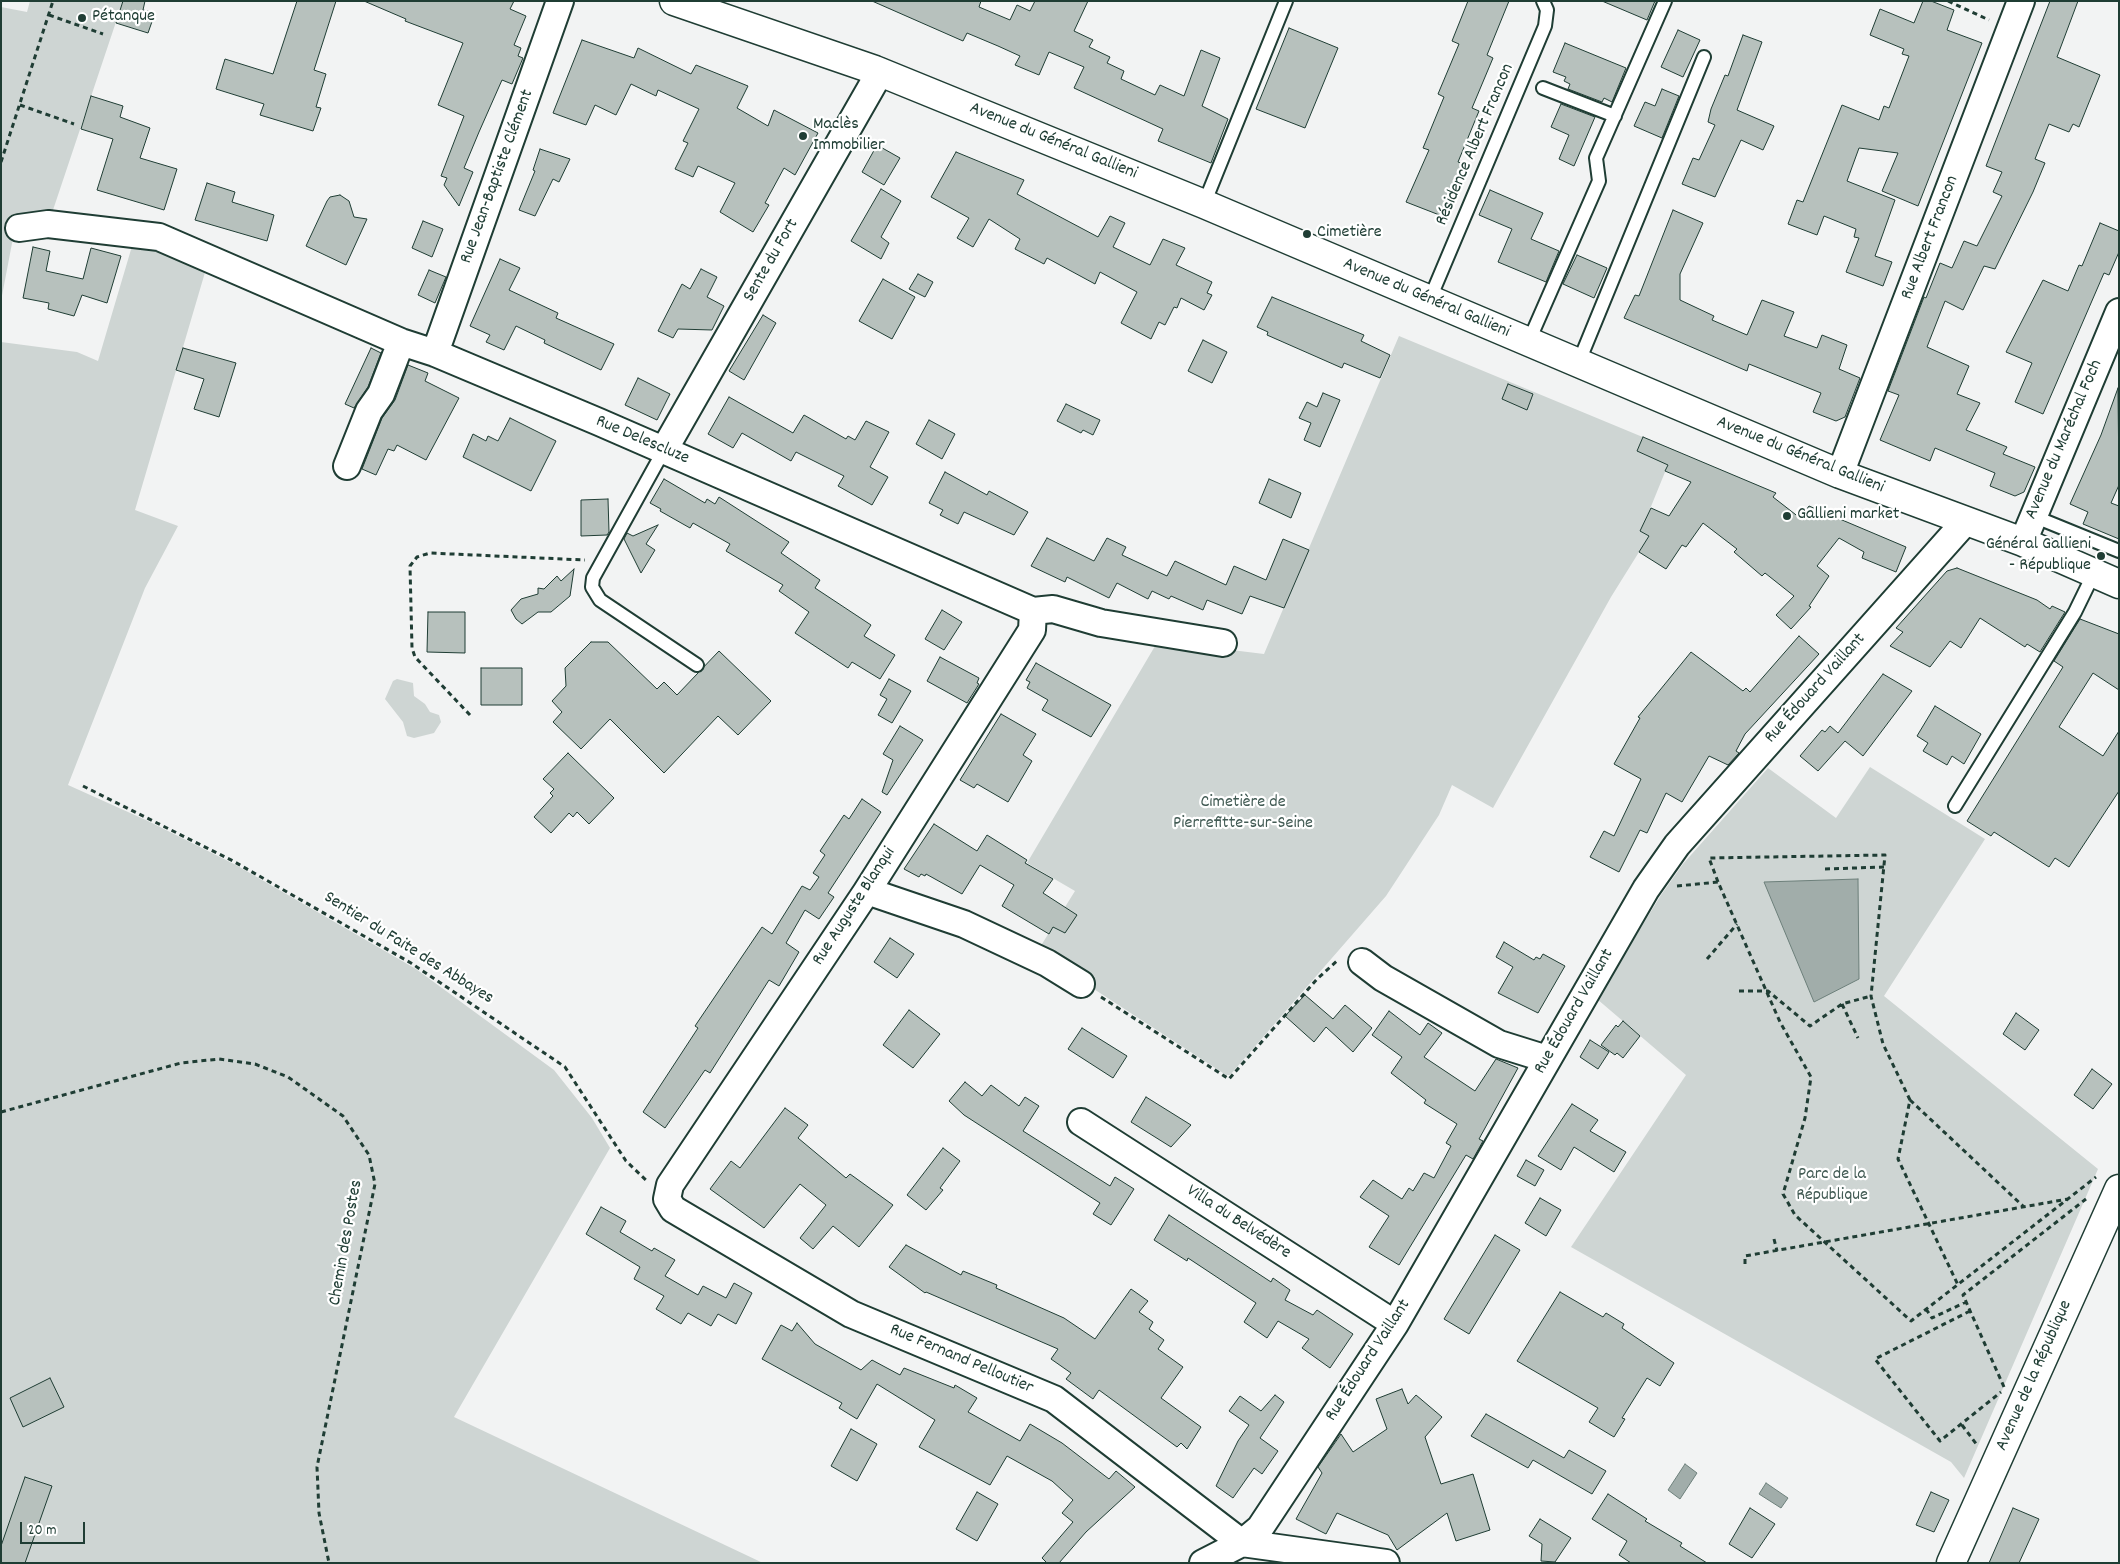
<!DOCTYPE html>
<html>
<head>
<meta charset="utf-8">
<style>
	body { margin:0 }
	#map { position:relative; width:2120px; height:1564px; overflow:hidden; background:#f2f3f3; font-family:Dekko,sans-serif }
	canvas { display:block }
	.frame { position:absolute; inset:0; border:2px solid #1f3d34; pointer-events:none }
	.scale { position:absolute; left:20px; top:1522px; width:65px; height:22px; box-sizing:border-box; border:2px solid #1f3d34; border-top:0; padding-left:6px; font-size:15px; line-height:18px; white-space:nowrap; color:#1f3d34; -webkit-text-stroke:4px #fff; paint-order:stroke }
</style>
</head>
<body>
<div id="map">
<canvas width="2120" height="1564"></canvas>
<div class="frame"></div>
<div class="scale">20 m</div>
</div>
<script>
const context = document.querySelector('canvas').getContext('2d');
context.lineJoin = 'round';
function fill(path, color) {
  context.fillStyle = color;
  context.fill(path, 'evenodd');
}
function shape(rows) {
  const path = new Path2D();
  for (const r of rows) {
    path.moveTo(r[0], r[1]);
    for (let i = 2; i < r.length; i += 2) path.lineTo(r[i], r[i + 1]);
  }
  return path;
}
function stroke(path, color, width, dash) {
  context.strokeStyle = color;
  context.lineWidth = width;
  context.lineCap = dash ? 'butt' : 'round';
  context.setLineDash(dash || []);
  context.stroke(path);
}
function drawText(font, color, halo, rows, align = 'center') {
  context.font = font + ' Dekko,sans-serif';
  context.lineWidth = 4.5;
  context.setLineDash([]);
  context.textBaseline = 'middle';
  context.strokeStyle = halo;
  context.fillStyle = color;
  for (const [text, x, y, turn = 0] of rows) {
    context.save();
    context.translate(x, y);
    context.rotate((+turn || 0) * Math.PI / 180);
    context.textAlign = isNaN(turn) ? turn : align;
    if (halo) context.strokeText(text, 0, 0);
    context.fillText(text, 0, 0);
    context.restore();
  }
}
const green = shape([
	[30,1,123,1,52,213,17,217,1,301,1,7,27,12],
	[135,236,211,252,135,510,178,526,145,588,68,785,148,821,236,865,416,969,554,1070,592,1118,610,1148,454,1417,763,1563,1,1563,1,342,77,352,98,361],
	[1399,336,1674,450,1641,531,1649,536,1611,597,1493,808,1452,785,1439,815,1386,896,1230,1075,1226,1075,1037,952,1075,891,1027,863,1158,641,1264,654],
	[397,679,413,683,414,696,425,704,430,712,439,715,441,722,434,733,414,738,407,736,403,722,385,699,393,681],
	[1870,767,1985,839,1884,996,2098,1169,1964,1478,1951,1462,1571,1247,1686,1075,1597,999,1661,895,1683,864,1768,768,1836,818]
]);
const water = shape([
	[1858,879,1859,979,1814,1002,1764,882,1858,879],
	[1685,1464,1697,1473,1680,1499,1668,1490,1685,1464],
	[1766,1483,1788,1498,1781,1508,1759,1494,1766,1483]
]);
const building = shape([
	[123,1,145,1,143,10,155,13,148,33,116,23,123,1],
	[297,1,336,1,314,70,326,74,316,107,321,108,313,131,260,115,264,104,216,89,225,59,273,74,297,1],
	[364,1,514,1,510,9,526,16,514,45,521,48,518,56,523,58,512,84,502,80,479,132,464,168,473,172,459,206,444,185,447,178,441,176,464,116,438,105,463,43,405,21,406,19,364,1],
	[872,1,981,1,979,7,1010,20,1017,5,1030,11,1035,1,1088,1,1074,31,1093,40,1089,47,1110,57,1107,63,1124,71,1121,79,1155,95,1160,85,1184,96,1201,50,1220,58,1202,106,1228,119,1211,163,1158,141,1163,129,1074,88,1084,67,1049,52,1039,75,1015,65,1020,56,998,46,967,33,963,41,872,1],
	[1468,1,1509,1,1487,55,1493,58,1472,108,1479,111,1458,162,1464,164,1442,216,1406,202,1429,150,1423,148,1444,97,1438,94,1459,44,1452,41,1468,1],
	[1602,1,1655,1,1647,20,1602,1],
	[1923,1,1931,1,1954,10,1947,30,1982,43,1918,206,1882,191,1898,153,1859,148,1847,181,1895,200,1875,256,1892,262,1883,286,1846,272,1859,238,1854,237,1856,229,1824,216,1817,235,1788,224,1797,200,1803,202,1842,105,1879,120,1884,106,1889,108,1909,56,1902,54,1904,49,1870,35,1880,9,1914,23,1923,1],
	[2050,1,2078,1,2057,57,2100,75,2079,127,2073,124,2069,132,2049,124,2035,159,2045,163,2033,192,1995,269,1984,266,1963,310,1945,301,1927,347,1969,366,1957,394,1980,403,1966,430,2007,447,2003,454,2035,467,2024,492,2015,496,1990,486,1995,473,1935,448,1930,461,1880,440,1899,395,1888,391,1924,297,1926,298,1940,263,1952,268,1964,241,1977,246,2002,196,1993,192,2002,172,1986,166,2050,1],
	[1289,28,1338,48,1305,128,1256,109,1289,28],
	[1678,30,1700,40,1683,77,1661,67,1678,30],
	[1743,35,1762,42,1737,110,1774,126,1763,150,1741,140,1715,197,1682,184,1693,158,1699,160,1715,125,1708,122,1711,109,1725,75,1728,76,1743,35],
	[582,40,634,58,638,48,691,74,696,65,748,86,737,108,768,126,774,110,818,133,795,175,784,168,765,203,769,205,753,232,720,212,735,183,698,166,693,177,675,169,688,143,683,141,699,109,658,90,656,96,631,84,616,115,595,105,586,125,553,113,582,40],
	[1565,43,1626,68,1612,102,1604,98,1602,102,1568,89,1570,84,1564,81,1566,77,1553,72,1565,43],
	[1662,89,1679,96,1662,138,1634,126,1645,102,1655,106,1662,89],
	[91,96,123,106,120,117,150,128,140,158,177,169,164,210,97,190,113,139,81,129,91,96],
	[1561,104,1595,117,1574,166,1559,159,1569,135,1551,127,1561,104],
	[877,145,900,158,884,185,862,172,877,145],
	[540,149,570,159,559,182,553,179,535,216,519,210,535,171,533,170,540,149],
	[956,152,1024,180,1017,194,1098,237,1110,216,1125,223,1113,247,1150,265,1163,239,1185,248,1176,265,1212,282,1207,293,1212,295,1204,310,1181,298,1177,308,1174,307,1165,325,1159,322,1151,339,1121,323,1137,292,1100,272,1095,284,1047,258,1044,264,1015,249,1020,239,989,219,973,247,957,238,969,218,931,197,956,152],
	[207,183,235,192,232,202,274,215,267,241,195,220,207,183],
	[881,189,901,201,881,237,889,243,881,259,851,241,881,189],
	[1490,190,1543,213,1531,239,1559,251,1546,282,1498,262,1512,229,1479,215,1490,190],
	[340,195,349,201,354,217,367,219,346,265,306,246,327,201,330,197,340,195],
	[1673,210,1703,223,1680,274,1680,300,1714,316,1712,320,1747,335,1762,300,1794,312,1784,336,1817,348,1822,335,1847,345,1839,369,1860,378,1845,417,1836,421,1813,412,1821,393,1749,364,1747,371,1624,318,1635,295,1639,296,1673,210],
	[423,221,443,229,432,257,412,248,423,221],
	[2100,223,2119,231,2119,252,2109,275,2104,273,2043,414,2015,402,2032,363,2006,352,2043,280,2068,291,2079,265,2082,266,2100,223],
	[33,247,50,251,46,271,83,279,91,248,121,256,107,303,82,295,74,316,48,309,49,303,23,298,33,247],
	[1577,255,1607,268,1594,298,1563,284,1577,255],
	[500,259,520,268,509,290,558,313,556,318,614,344,601,370,544,343,545,340,516,326,504,350,486,342,490,335,470,326,500,259],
	[701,269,717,277,707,297,724,306,712,330,678,329,673,338,658,331,682,284,690,289,701,269],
	[429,270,446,277,435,303,418,295,429,270],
	[918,274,933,282,925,297,909,289,918,274],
	[883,279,915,297,892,339,859,321,883,279],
	[1272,297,1364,335,1361,341,1390,355,1380,378,1344,363,1342,368,1267,335,1268,332,1257,327,1272,297],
	[763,315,776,323,744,380,729,371,763,315],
	[1203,340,1227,352,1212,383,1188,371,1203,340],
	[183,348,236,363,219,417,194,409,204,379,176,370,183,348],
	[371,348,381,353,368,387,354,408,345,404,371,348],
	[408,365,428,373,425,381,459,398,426,460,397,445,394,451,388,449,376,475,362,469,382,418,395,400,408,365],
	[638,378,670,394,657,420,625,405,638,378],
	[1508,384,1533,394,1527,410,1502,399,1508,384],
	[2118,388,2119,485,2111,503,2119,506,2119,539,2083,524,2088,512,2070,504,2101,435,2118,388],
	[1323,393,1340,400,1320,447,1304,440,1311,423,1299,418,1307,402,1317,407,1323,393],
	[729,397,793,433,804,415,846,439,848,436,855,440,866,421,889,432,870,467,888,477,872,505,838,486,844,476,796,452,791,461,742,433,733,448,708,434,729,397],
	[1066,404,1100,420,1093,435,1083,430,1081,433,1057,421,1066,404],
	[510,418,556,441,531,491,463,457,473,434,486,441,488,436,498,441,510,418],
	[929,420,955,434,942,459,916,444,929,420],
	[1643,437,1776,493,1773,497,1800,518,1809,506,1906,547,1896,572,1862,558,1864,552,1839,538,1817,566,1829,576,1809,606,1811,607,1791,629,1776,615,1794,596,1765,573,1762,576,1734,552,1737,549,1703,523,1686,547,1682,545,1666,569,1639,552,1649,536,1640,531,1651,508,1669,516,1691,482,1665,471,1668,465,1637,451,1643,437],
	[945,472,987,495,989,491,1028,512,1014,535,964,512,958,524,940,515,943,510,929,503,945,472],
	[664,479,705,503,707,499,715,504,719,497,789,542,781,553,820,580,815,588,871,625,864,636,895,655,880,679,852,662,848,668,795,633,809,612,779,591,783,585,726,551,730,544,693,523,690,528,660,511,661,509,650,503,664,479],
	[1269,479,1301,493,1291,518,1259,503,1269,479],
	[608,499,609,532,607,535,581,536,581,500,608,499],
	[658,525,646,544,655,550,641,573,624,539,627,533,633,536,658,525],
	[1047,538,1094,561,1107,538,1126,547,1122,555,1167,576,1175,561,1226,585,1234,566,1266,580,1283,539,1309,550,1284,608,1250,596,1242,614,1207,600,1203,610,1171,596,1169,599,1152,591,1148,599,1117,583,1109,598,1067,577,1065,582,1031,566,1047,538],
	[1957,568,2037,600,2050,609,2052,606,2065,612,2040,652,2027,644,2025,647,1980,618,1961,648,1950,641,1930,667,1890,646,1903,632,1896,628,1947,571,1957,568],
	[574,569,570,596,551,612,538,612,522,624,516,619,511,610,521,599,538,594,538,588,544,589,557,576,561,581,574,569],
	[942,610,962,622,944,650,925,639,942,610],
	[428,612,465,612,465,653,427,652,428,612],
	[2080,619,2119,634,2119,690,2093,673,2059,727,2103,756,2119,731,2119,791,2069,867,2055,858,2049,867,1994,832,1991,836,1967,821,2063,667,2054,661,2080,619],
	[1799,636,1819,654,1745,734,1736,751,1739,753,1728,765,1709,756,1682,802,1666,793,1647,833,1640,830,1619,872,1590,857,1604,831,1614,836,1641,779,1614,764,1640,718,1638,717,1691,652,1743,691,1746,688,1750,692,1799,636],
	[591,642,608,642,657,689,664,682,677,695,719,651,771,701,738,735,718,716,664,773,610,719,581,749,553,722,562,712,552,701,566,686,565,668,591,642],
	[940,657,979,678,977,683,979,684,967,703,927,681,940,657],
	[1036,663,1111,705,1091,737,1042,710,1048,700,1027,688,1030,682,1026,680,1036,663],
	[481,668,522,668,522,705,481,705,481,668],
	[1883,674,1912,691,1863,756,1845,741,1818,771,1800,756,1822,730,1825,732,1830,726,1838,733,1883,674],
	[889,679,911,691,892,723,878,715,887,699,880,695,889,679],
	[1935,706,1981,734,1964,764,1952,756,1947,765,1923,751,1928,743,1917,736,1935,706],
	[1001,714,1036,734,1023,755,1032,761,1008,802,977,784,974,788,960,780,1001,714],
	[900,726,923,740,887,795,882,792,893,760,883,754,900,726],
	[568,753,614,798,589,824,577,812,573,817,569,813,551,833,534,817,553,796,550,793,554,789,543,779,568,753],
	[862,799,881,812,828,893,834,897,819,919,805,910,786,943,799,952,779,986,769,980,710,1073,705,1070,665,1128,643,1112,698,1028,695,1026,762,927,772,934,802,886,810,890,819,877,813,873,825,855,820,851,844,815,849,819,862,799],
	[934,824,977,851,987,835,1027,860,1025,863,1053,879,1043,893,1077,915,1065,933,1053,927,1049,934,1002,906,1014,885,980,865,962,894,926,874,925,876,921,874,919,877,904,869,934,824],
	[890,938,914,954,897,978,874,962,890,938],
	[1504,942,1534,960,1536,957,1540,959,1543,954,1565,966,1538,1013,1498,993,1513,967,1496,957,1504,942],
	[1305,995,1333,1019,1345,1005,1372,1028,1353,1052,1326,1027,1314,1042,1285,1016,1305,995],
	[909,1010,940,1034,913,1068,883,1045,909,1010],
	[1389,1011,1420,1035,1428,1023,1442,1033,1424,1057,1475,1091,1496,1059,1518,1068,1479,1139,1483,1141,1473,1159,1466,1155,1399,1265,1369,1247,1389,1216,1360,1197,1373,1180,1402,1199,1409,1188,1413,1191,1424,1173,1434,1178,1451,1146,1446,1143,1457,1124,1424,1103,1426,1100,1391,1073,1402,1057,1372,1035,1389,1011],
	[2016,1013,2039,1030,2025,1050,2003,1034,2016,1013],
	[1623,1021,1640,1036,1623,1058,1617,1053,1615,1055,1601,1045,1616,1025,1618,1027,1623,1021],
	[1082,1028,1127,1056,1113,1078,1068,1049,1082,1028],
	[1590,1040,1609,1052,1598,1069,1580,1057,1590,1040],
	[2092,1069,2112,1084,2093,1109,2074,1095,2092,1069],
	[965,1082,982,1096,991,1085,1019,1106,1025,1097,1039,1106,1023,1131,1110,1186,1115,1177,1134,1189,1111,1225,1093,1214,1100,1203,964,1115,949,1101,965,1082],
	[1146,1097,1191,1125,1171,1147,1131,1122,1146,1097],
	[1572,1104,1598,1120,1590,1131,1626,1152,1614,1172,1574,1147,1561,1170,1538,1156,1572,1104],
	[785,1108,808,1125,798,1138,846,1178,850,1174,893,1205,859,1247,833,1226,813,1249,800,1238,826,1205,800,1184,764,1228,710,1189,731,1161,740,1168,785,1108],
	[943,1148,960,1161,940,1188,943,1190,926,1210,907,1195,943,1148],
	[1526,1160,1544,1170,1535,1186,1517,1176,1526,1160],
	[1540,1198,1561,1210,1546,1236,1525,1223,1540,1198],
	[601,1207,626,1221,620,1232,652,1251,654,1248,675,1260,665,1276,698,1295,703,1286,726,1298,734,1283,752,1293,736,1324,718,1314,711,1326,688,1313,681,1324,656,1309,664,1296,634,1279,640,1267,586,1234,601,1207],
	[1169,1215,1271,1282,1273,1278,1290,1290,1285,1300,1313,1315,1317,1310,1353,1334,1330,1368,1302,1348,1309,1339,1278,1321,1267,1338,1244,1322,1256,1303,1188,1258,1187,1261,1154,1240,1169,1215],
	[1495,1235,1520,1250,1469,1334,1444,1319,1495,1235],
	[906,1245,961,1275,963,1271,997,1285,996,1288,1064,1318,1095,1339,1131,1289,1148,1301,1139,1312,1153,1322,1149,1329,1164,1340,1158,1349,1183,1367,1161,1398,1201,1427,1187,1449,1181,1443,1177,1447,1099,1390,1093,1399,1066,1379,1071,1373,1051,1359,1058,1349,926,1292,925,1293,889,1267,906,1245],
	[1560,1292,1603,1317,1606,1313,1624,1324,1622,1328,1674,1363,1660,1386,1647,1378,1622,1418,1625,1419,1614,1437,1589,1422,1598,1408,1517,1361,1560,1292],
	[797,1323,815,1344,861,1370,872,1360,900,1375,904,1368,954,1388,955,1385,977,1398,968,1412,1020,1441,1030,1424,1062,1443,1109,1479,1116,1471,1135,1487,1086,1532,1059,1563,1047,1563,1042,1558,1073,1522,1062,1513,1073,1500,1052,1481,1007,1456,990,1485,919,1447,935,1420,877,1384,857,1419,839,1408,842,1403,762,1359,781,1325,792,1331,797,1323],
	[50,1378,64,1407,23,1427,10,1398,50,1378],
	[1402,1389,1408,1404,1416,1395,1442,1417,1425,1437,1441,1484,1473,1474,1490,1530,1456,1541,1447,1513,1397,1550,1388,1535,1337,1513,1326,1534,1296,1519,1322,1473,1318,1467,1341,1434,1353,1452,1387,1429,1376,1399,1402,1389],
	[1275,1395,1284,1402,1260,1438,1278,1451,1262,1474,1254,1468,1233,1498,1216,1486,1238,1441,1249,1425,1229,1411,1240,1396,1261,1411,1275,1395],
	[1486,1414,1564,1458,1569,1450,1606,1471,1592,1494,1533,1460,1528,1468,1471,1436,1486,1414],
	[851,1429,877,1444,857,1481,831,1466,851,1429],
	[25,1477,52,1486,25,1563,1,1563,1,1546,25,1477],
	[977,1492,998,1504,977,1541,956,1529,977,1492],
	[1931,1492,1949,1500,1934,1532,1916,1525,1931,1492],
	[1608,1494,1647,1519,1645,1521,1682,1543,1680,1546,1707,1563,1631,1563,1619,1555,1627,1541,1592,1519,1608,1494],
	[1750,1508,1775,1524,1752,1558,1729,1544,1750,1508],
	[2013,1508,2039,1519,2019,1563,1989,1563,2013,1508],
	[1540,1519,1571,1538,1555,1562,1541,1561,1542,1544,1529,1536,1540,1519]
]);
const path = shape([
	[1948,1,1989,20],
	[49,15,103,34],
	[20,105,74,124],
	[1,162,53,1],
	[470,715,415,657,412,648,410,566,417,557,430,553,585,560],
	[83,786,233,861,411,963,565,1067,626,1161,648,1182],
	[1825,869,1884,867],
	[1718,882,1709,858,1885,855,1871,996,1883,1044,1910,1100,1898,1159,1958,1285],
	[1677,886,1718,882,1780,1022,1811,1077,1805,1118,1783,1194,1795,1215,1911,1321,2096,1177],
	[1707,959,1737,924],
	[1739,991,1768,991,1810,1026,1842,1004,1871,996],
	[1101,997,1229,1079,1317,979,1338,960],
	[1842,1004,1858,1038],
	[1910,1100,2024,1207],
	[1,1112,181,1063,219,1059,255,1064,288,1077,343,1116,369,1155,375,1184,317,1467,319,1513,329,1563],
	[1774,1239,1777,1251],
	[1745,1264,1745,1256,2068,1199],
	[1926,1309,1932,1318,1966,1302],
	[1970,1311,1875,1359,1940,1441,2001,1392],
	[2004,1387,1963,1295,2086,1199],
	[1962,1425,1977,1445]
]);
const service = shape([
	[1543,88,1615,116],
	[1204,204,1286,1],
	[1429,301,1545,26,1547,10,1543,1],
	[1528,343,1599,181,1596,158,1665,1],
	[1578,364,1704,57],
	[664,450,593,578,592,587,600,600,697,665],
	[2033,516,2119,551],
	[1955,806,2075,612,2094,573]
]);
const minor = shape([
	[19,228,48,224,159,237,401,342,435,353,599,422,1033,611],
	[435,353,560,1],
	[664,450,880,72],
	[347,466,369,411,381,394,401,342],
	[1840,474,2021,1],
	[2023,542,2119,312],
	[1033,611,1032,630,867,891,670,1185,667,1199,673,1209,851,1314,1054,1399,1242,1543,1260,1528,1395,1324,1646,889,1677,845,1965,522],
	[1033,611,1053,609,1101,623,1223,643],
	[867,891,964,924,1047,963,1081,984],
	[1362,962,1383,978,1499,1044,1547,1059],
	[1081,1122,1395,1324],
	[1203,1563,1242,1543,1386,1563]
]);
const tertiary = shape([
	[674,1,875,70,1204,204,1840,474,2023,542,2119,584],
	[1951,1563,2119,1189]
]);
const markers = [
	[82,18,5,"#1f3d34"],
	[803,136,5,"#1f3d34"],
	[1307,234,5,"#1f3d34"],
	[1787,516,5,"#1f3d34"],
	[2101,556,5,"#1f3d34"]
];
const poiNames = [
	["Pétanque",92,18],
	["Maclès",813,126],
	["Immobilier",813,147],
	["Cimetière",1317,234],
	["Gallieni market",1797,516],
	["Général Gallieni",2091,546,"right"],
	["- République",2091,567,"right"]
];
const streetNames = [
	["Avenue du Général Gallieni",1053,142,22],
	["Résidence Albert Francon",1476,145,-67],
	["Rue Jean-Baptiste Clément",498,177,-70],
	["Rue Albert Francon",1931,238,-69],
	["Sente du Fort",772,261,-60],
	["Avenue du Général Gallieni",1426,299,23],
	["Avenue du Maréchal Foch",2065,440,-67],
	["Rue Delescluze",642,441,23],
	["Avenue du Général Gallieni",1800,456,22],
	["Rue Édouard Vaillant",1816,689,-48],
	["Rue Auguste Blanqui",855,907,-57],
	["Sentier du Faite des Abbayes",408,949,32],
	["Rue Édouard Vaillant",1575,1012,-60],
	["Villa du Belvédère",1238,1223,33],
	["Chemin des Postes",347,1243,-80],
	["Rue Fernand Pelloutier",961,1360,23],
	["Rue Édouard Vaillant",1369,1361,-57],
	["Avenue de la République",2035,1376,-66]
];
const parkNames = [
	["Cimetière de",1243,804],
	["Pierrefitte-sur-Seine",1243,825],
	["Parc de la",1832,1176],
	["République",1832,1197]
];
fill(green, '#ced5d3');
fill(water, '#a1adaa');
stroke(water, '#6d807b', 1);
fill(building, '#b7c1bd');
stroke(building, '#1f3d34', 1);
stroke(service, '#1f3d34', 16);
stroke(minor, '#1f3d34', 30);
stroke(tertiary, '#1f3d34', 31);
stroke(path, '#1f3d34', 3, [5, 4]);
stroke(service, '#fff', 12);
stroke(minor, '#fff', 26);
stroke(tertiary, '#fff', 28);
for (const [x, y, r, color] of markers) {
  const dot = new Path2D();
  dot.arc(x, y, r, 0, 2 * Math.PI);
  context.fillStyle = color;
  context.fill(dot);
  stroke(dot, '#fff', 2);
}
drawText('18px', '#1f3d34', '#fff', poiNames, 'left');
drawText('18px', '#1f3d34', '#fff', streetNames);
drawText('18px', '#425b54', '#fff', parkNames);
</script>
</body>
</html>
